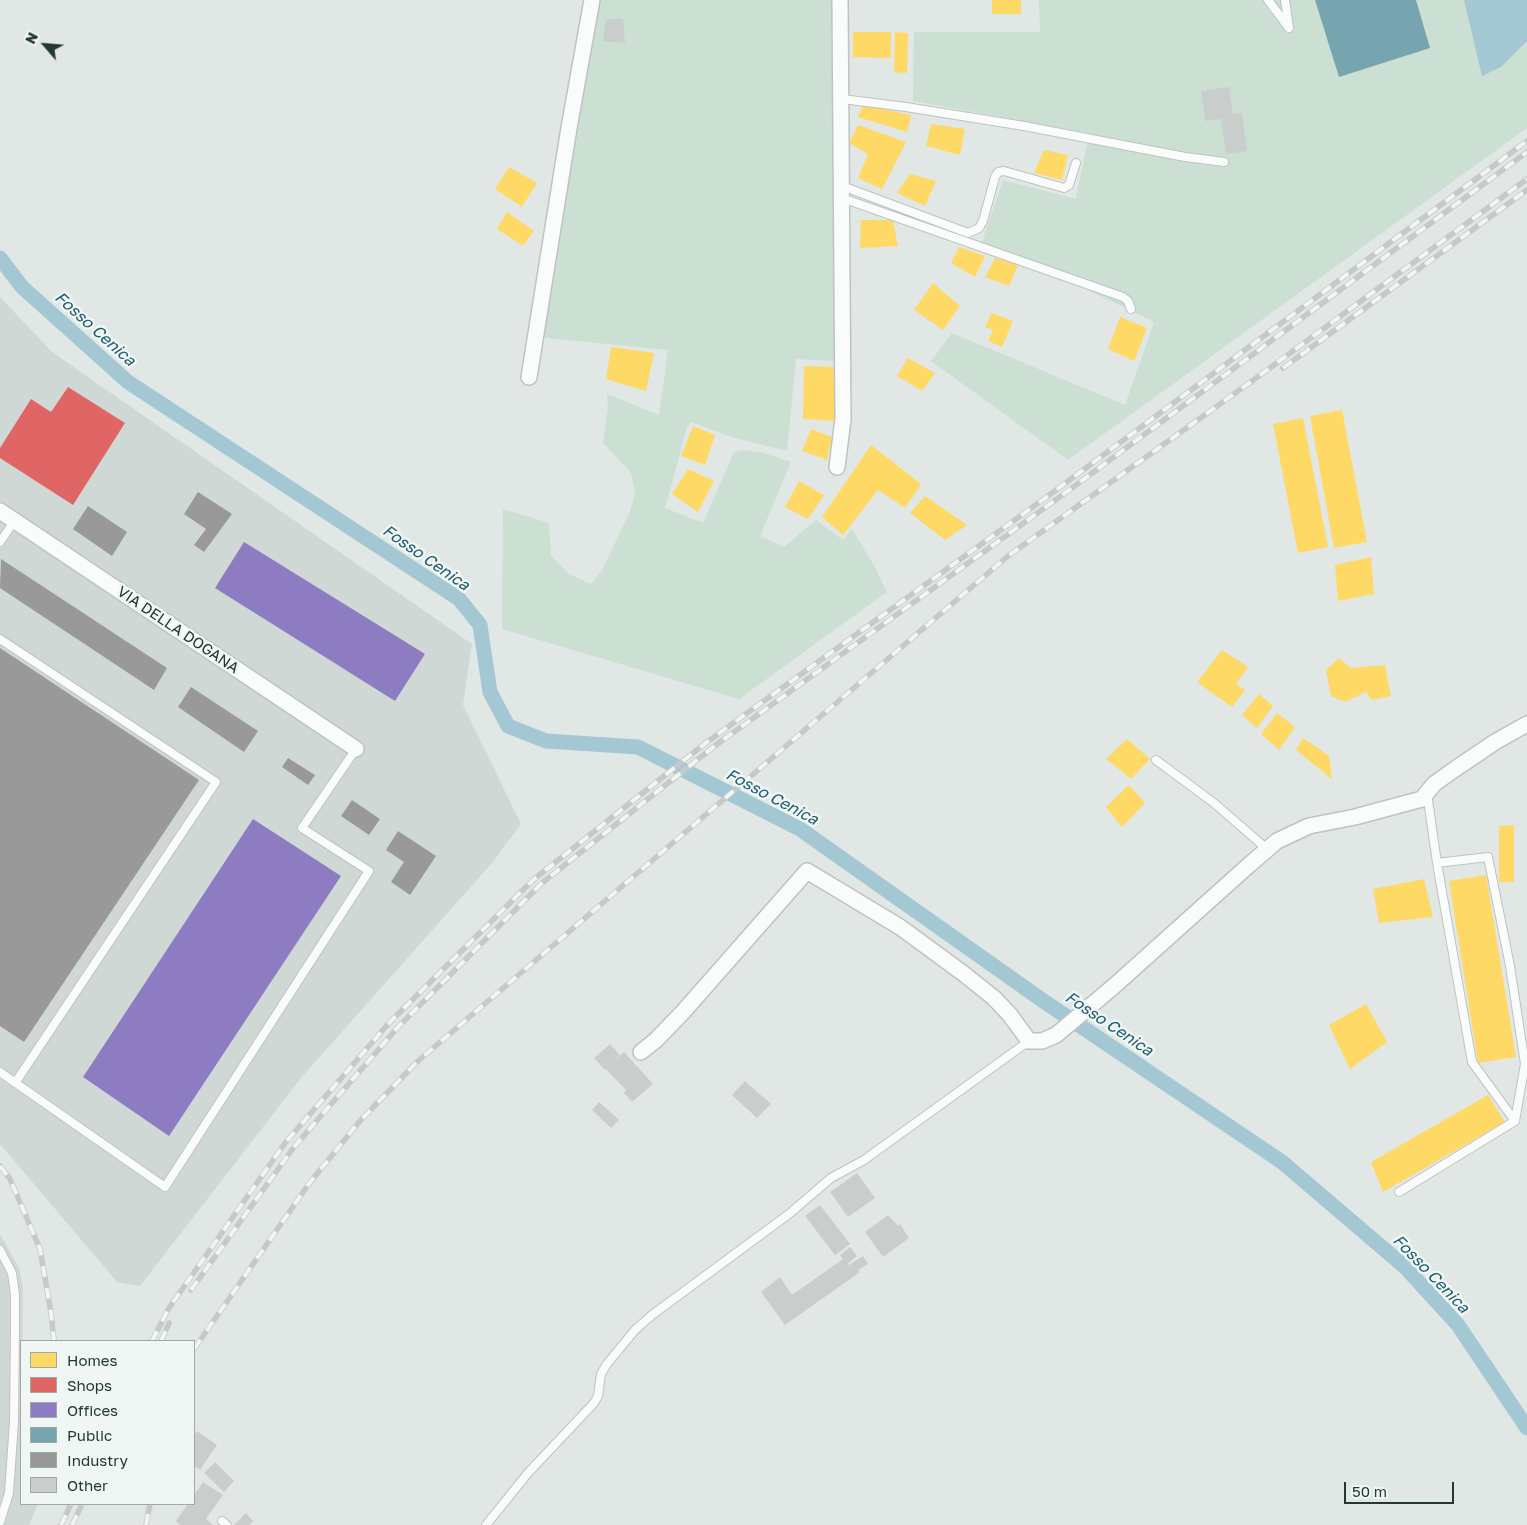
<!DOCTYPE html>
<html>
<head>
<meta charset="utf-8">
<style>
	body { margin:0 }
	#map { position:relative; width:1527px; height:1525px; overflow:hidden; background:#e1e7e5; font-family:"Golos Text",sans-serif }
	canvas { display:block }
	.legend { position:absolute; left:20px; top:1340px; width:175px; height:165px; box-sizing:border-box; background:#eff6f3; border:1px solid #9daaa7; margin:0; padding:6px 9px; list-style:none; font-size:15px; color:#213834 }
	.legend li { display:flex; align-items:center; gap:10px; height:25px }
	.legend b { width:25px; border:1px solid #9daaa7 }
	.north { position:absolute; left:20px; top:20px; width:50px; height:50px; -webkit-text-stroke:4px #eff6f3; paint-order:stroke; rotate:297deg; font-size:14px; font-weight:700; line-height:20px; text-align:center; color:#213834 }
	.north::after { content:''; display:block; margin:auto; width:18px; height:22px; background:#213834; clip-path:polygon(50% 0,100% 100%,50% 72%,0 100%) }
	.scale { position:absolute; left:1344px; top:1482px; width:110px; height:22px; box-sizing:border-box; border:2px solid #213834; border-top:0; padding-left:6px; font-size:15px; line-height:18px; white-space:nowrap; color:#213834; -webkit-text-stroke:4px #eff6f3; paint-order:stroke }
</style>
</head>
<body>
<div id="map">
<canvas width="1527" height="1525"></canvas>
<ul class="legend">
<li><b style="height:14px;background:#ffd966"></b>Homes</li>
<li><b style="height:14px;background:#e06666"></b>Shops</li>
<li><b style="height:14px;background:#8e7cc3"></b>Offices</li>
<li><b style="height:14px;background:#76a5af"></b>Public</li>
<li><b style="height:14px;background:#999"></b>Industry</li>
<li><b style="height:14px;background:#c9cecc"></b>Other</li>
</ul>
<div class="north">N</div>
<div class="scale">50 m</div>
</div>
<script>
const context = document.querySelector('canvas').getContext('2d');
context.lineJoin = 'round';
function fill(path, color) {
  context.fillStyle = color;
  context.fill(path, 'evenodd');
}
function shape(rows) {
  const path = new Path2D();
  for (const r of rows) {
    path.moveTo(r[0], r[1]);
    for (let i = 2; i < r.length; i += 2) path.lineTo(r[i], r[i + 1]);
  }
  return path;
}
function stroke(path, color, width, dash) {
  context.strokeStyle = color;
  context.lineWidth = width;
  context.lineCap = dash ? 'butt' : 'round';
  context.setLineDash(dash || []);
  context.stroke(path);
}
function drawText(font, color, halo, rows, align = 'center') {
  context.font = font + ' "Golos Text",sans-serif';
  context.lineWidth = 5;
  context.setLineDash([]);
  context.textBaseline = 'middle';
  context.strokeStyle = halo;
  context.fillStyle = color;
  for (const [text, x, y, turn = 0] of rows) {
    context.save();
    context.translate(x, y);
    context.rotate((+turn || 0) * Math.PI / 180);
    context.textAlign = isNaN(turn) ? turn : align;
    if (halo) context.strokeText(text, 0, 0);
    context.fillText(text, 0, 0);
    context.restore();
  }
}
const built = shape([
	[0,297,52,352,472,644,463,705,521,824,492,863,301,1078,140,1286,117,1282,0,1144],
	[0,1234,19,1268,23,1288,21,1504,38,1504,29,1525,0,1525]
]);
const green = shape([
	[597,0,833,0,837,361,796,359,787,451,735,438,691,422,687,427,665,508,703,523,734,452,744,450,764,453,791,462,760,536,784,547,816,520,843,540,852,529,876,569,887,592,739,699,502,629,503,509,549,523,551,556,569,574,591,584,601,572,630,512,635,493,631,473,603,443,608,408,607,394,659,415,668,350,538,337],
	[1039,0,1527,0,1527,128,1068,460,931,361,952,333,1125,405,1154,322,1045,269,982,242,1003,180,1076,199,1089,133,913,101,914,32,1040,32]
]);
const water = shape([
	[1464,0,1527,0,1527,41,1501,67,1482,76]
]);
const homes = shape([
	[992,0,1021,0,1021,14,992,14],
	[853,32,891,32,891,58,853,57],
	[895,32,908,33,907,73,894,72],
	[863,105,911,115,907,132,858,117],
	[931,124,965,129,960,155,926,146],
	[858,125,906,142,882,189,858,178,868,154,849,143],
	[1044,150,1068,155,1062,180,1034,173],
	[509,167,537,183,522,207,495,189],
	[910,174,936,181,925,206,897,193],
	[507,212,534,231,523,246,497,229],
	[861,220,893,220,898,246,860,248],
	[959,247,985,256,975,277,951,263],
	[995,258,1018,265,1009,286,985,277],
	[933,283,960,306,943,330,914,310],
	[992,313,1013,321,1002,347,988,341,993,330,985,327],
	[1120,317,1147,328,1134,361,1108,349],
	[611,347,654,353,646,391,606,379],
	[908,358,935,373,922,391,897,376],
	[804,366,837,367,837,421,803,419],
	[1342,410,1367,542,1334,548,1310,416],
	[1303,418,1328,547,1298,553,1273,424],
	[693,426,715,435,705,465,681,456],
	[811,429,832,437,827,460,802,451],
	[871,445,921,484,905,508,878,490,843,535,822,517],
	[688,469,714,481,698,512,672,494],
	[799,481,824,495,808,519,785,507],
	[925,496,967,525,945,540,910,513],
	[1371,557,1374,594,1338,601,1335,565],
	[1222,650,1248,667,1236,684,1245,690,1232,707,1197,682],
	[1339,658,1351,668,1385,665,1391,696,1372,700,1366,692,1345,702,1331,696,1326,670],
	[1259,694,1273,706,1257,728,1242,715],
	[1277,713,1295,727,1279,750,1261,734],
	[1303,738,1329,756,1332,779,1296,750],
	[1127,739,1150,759,1131,779,1106,759],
	[1129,785,1145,803,1122,827,1106,807],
	[1514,825,1514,882,1499,882,1499,826],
	[1486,875,1516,1057,1478,1063,1449,881],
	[1424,879,1433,917,1379,923,1373,889],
	[1366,1004,1387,1042,1350,1069,1329,1025],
	[1488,1095,1505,1122,1383,1192,1371,1162]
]);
const shops = shape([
	[68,387,125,423,73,505,0,458,0,448,31,399,51,412]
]);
const offices = shape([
	[244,542,425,654,395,701,215,588],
	[253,819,341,876,169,1136,83,1077]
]);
const public = shape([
	[1315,0,1416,0,1430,48,1339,77]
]);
const industry = shape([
	[198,492,232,514,204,552,194,545,206,529,184,514],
	[88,506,127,532,112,556,73,529],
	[1,559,167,668,154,690,0,588],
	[0,648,199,780,24,1042,0,1026],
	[191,687,258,731,244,752,178,707],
	[288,758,315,775,308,785,282,767],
	[352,800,380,819,369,835,341,816],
	[398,831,436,856,410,895,391,882,404,862,386,850]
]);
const canal = shape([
	[0,258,22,287,128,382,459,599,480,625,490,692,508,726,546,741,638,747,800,829,1042,1000,1282,1162,1405,1267,1458,1325,1527,1428]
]);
const building = shape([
	[606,19,623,19,625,43,603,41],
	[1229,87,1233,114,1242,113,1247,151,1226,154,1221,119,1205,121,1201,91],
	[610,1044,620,1055,605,1070,594,1058],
	[624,1052,653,1084,632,1102,624,1093,626,1090,606,1069],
	[745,1081,771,1104,757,1118,732,1095],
	[599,1102,619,1120,611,1128,592,1110],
	[857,1173,875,1198,848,1217,830,1192],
	[820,1205,850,1244,835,1255,805,1216],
	[888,1215,898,1226,900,1224,909,1238,883,1257,865,1232],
	[850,1247,857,1256,847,1264,849,1265,863,1256,868,1264,858,1270,860,1272,785,1325,761,1292,780,1277,792,1295,843,1259,840,1255],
	[197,1431,217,1445,200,1470,194,1466,194,1435],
	[215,1462,234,1481,224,1492,204,1473],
	[203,1482,223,1495,206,1519,213,1525,180,1525,176,1521,188,1504,194,1504,194,1495],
	[246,1513,253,1521,249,1525,234,1525]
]);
const lane = shape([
	[1268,0,1289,28,1285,0],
	[842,99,906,107,1024,126,1185,157,1224,162],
	[842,186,968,233,979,228,983,221,995,177,998,172,1004,171,1064,188,1069,185,1076,163],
	[842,198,1123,297,1128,301,1131,309],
	[0,542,15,520],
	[0,639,216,782,15,1083],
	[1156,760,1214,803,1267,849],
	[1437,863,1472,1062,1515,1121],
	[0,1072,165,1187,369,871,302,828,356,749],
	[1399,1192,1515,1121,1525,1064,1510,966,1488,857,1437,863,1427,793],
	[0,1250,12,1273,15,1295,15,1327,14,1422,9,1493,0,1522],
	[222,1521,227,1525],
	[486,1525,528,1473,594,1403,598,1396,601,1374,607,1364,635,1330,652,1315,789,1214,831,1178,864,1160,1029,1041]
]);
const street = shape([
	[529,377,569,128,592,0],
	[837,467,843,419,840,0],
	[0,511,356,749],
	[641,1052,656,1040,683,1012,807,871,900,927,964,974,994,998,1010,1015,1029,1041,1042,1041,1056,1035,1113,987,1249,865,1277,841,1309,826,1355,817,1422,799,1434,784,1455,769,1495,742,1527,724]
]);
const rail = shape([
	[1283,368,1527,190],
	[0,1166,10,1179,40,1249,51,1313,54,1341],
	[191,1290,294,1147,398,1027,542,883,716,745,1057,499,1527,152],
	[152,1341,169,1308,285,1143,389,1023,533,880,707,742,1048,496,1527,141],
	[161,1341,169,1323],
	[194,1349,308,1185,359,1122,418,1061,1008,556,1259,376,1527,179],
	[61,1525,71,1504],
	[72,1525,82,1504],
	[146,1525,150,1504]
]);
const streetNames = [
	["VIA DELLA DOGANA",178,630,34]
];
const waterNames = [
	["Fosso Cenica",95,329,42],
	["Fosso Cenica",426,558,35],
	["Fosso Cenica",772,797,28],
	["Fosso Cenica",1109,1024,34],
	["Fosso Cenica",1431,1274,46]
];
fill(built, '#d0d8d5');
fill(green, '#cbdfd3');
fill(water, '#a4c8d3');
fill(homes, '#ffd966');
fill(shops, '#e06666');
fill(offices, '#8e7cc3');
fill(public, '#76a5af');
fill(industry, '#999');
stroke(canal, '#a4c8d3', 15);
fill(building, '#c9cecc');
stroke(lane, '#bec3c2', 10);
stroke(street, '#bec3c2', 18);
stroke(lane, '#fafbfb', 8);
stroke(street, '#fafbfb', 15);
stroke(rail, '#c6c9c9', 5.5);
stroke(rail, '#eff6f3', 4, [11]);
drawText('15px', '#213834', '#eff6f3', streetNames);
drawText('italic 16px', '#205b6f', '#eff6f3', waterNames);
</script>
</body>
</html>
